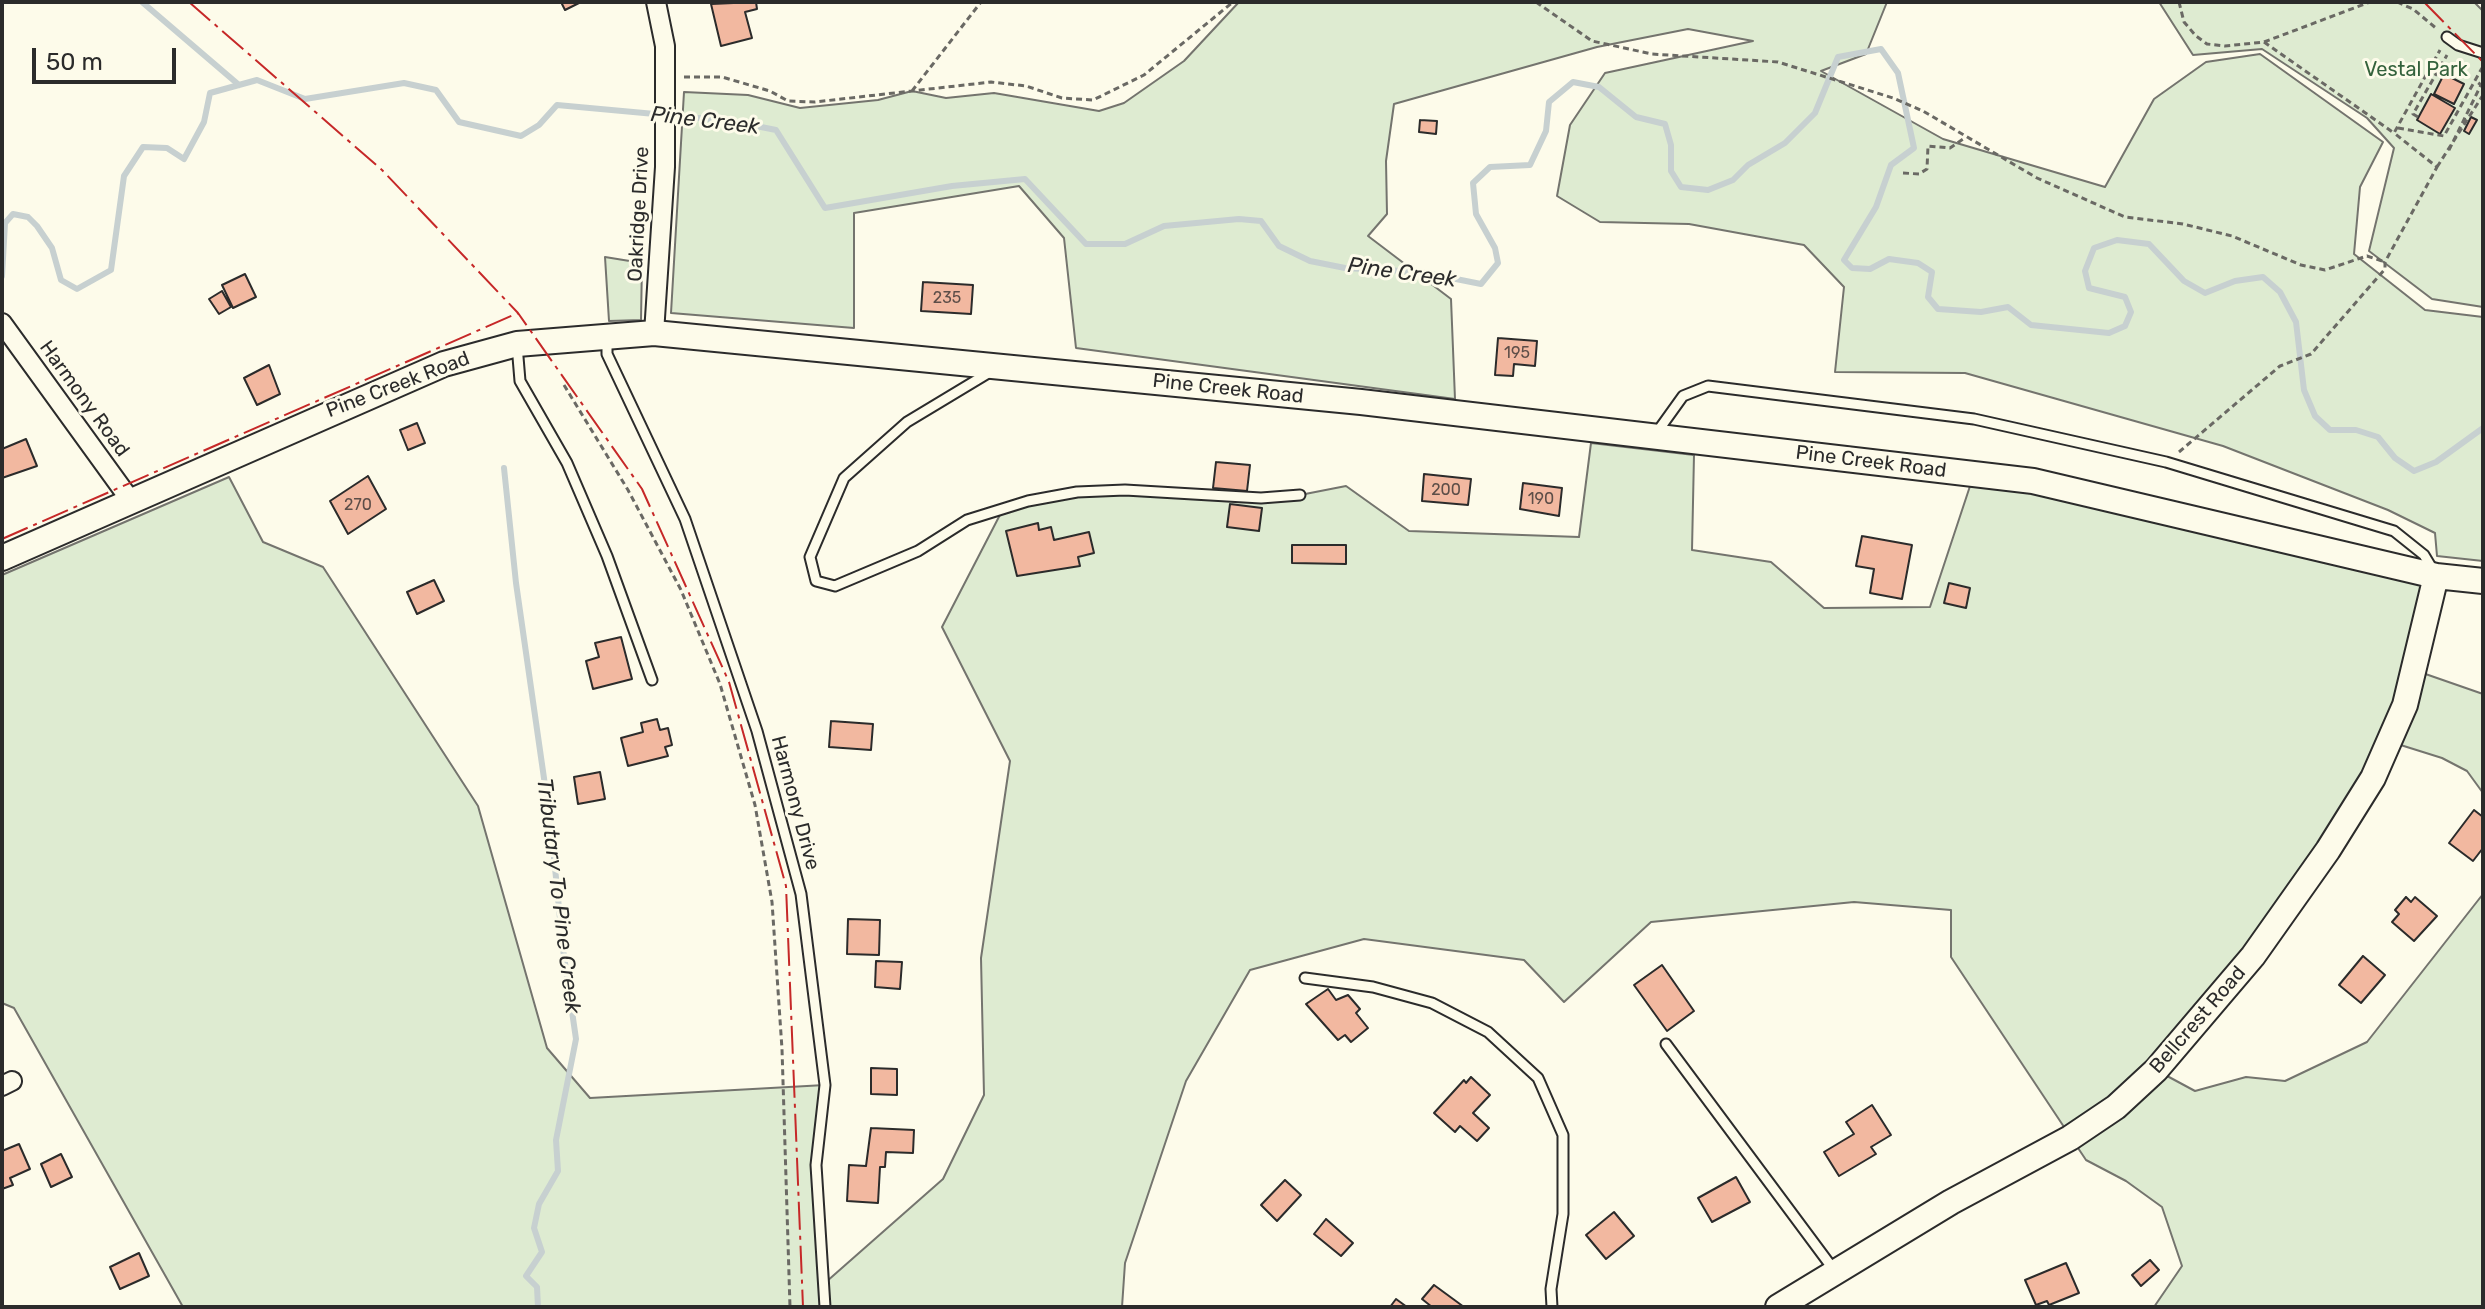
<!DOCTYPE html>
<html>
<head>
<meta charset="utf-8">
<style>
	body { margin:0 }
	#map { position:relative; width:2485px; height:1309px; overflow:hidden; background:#fdfbea; font-family:Rubik,sans-serif }
	canvas { display:block }
	.frame { position:absolute; inset:0; border:4px solid #2b2b2b; pointer-events:none }
	.scale { position:absolute; left:32px; top:48px; width:144px; height:36px; box-sizing:border-box; border:4px solid #2b2b2b; border-top:0; padding-left:10px; font-size:24px; line-height:28px; white-space:nowrap; color:#2b2b2b; -webkit-text-stroke:6px #fdfbea; paint-order:stroke }
</style>
</head>
<body>
<div id="map">
<canvas width="2485" height="1309"></canvas>
<div class="frame"></div>
<div class="scale">50 m</div>
</div>
<script>
const context = document.querySelector('canvas').getContext('2d');
context.lineJoin = 'round';
function fill(path, color) {
  context.fillStyle = color;
  context.fill(path, 'evenodd');
}
function shape(rows) {
  const path = new Path2D();
  for (const r of rows) {
    path.moveTo(r[0], r[1]);
    for (let i = 2; i < r.length; i += 2) path.lineTo(r[i], r[i + 1]);
  }
  return path;
}
function stroke(path, color, width, dash) {
  context.strokeStyle = color;
  context.lineWidth = width;
  context.lineCap = dash ? 'butt' : 'round';
  context.setLineDash(dash || []);
  context.stroke(path);
}
function drawText(font, color, halo, rows, align = 'center') {
  context.font = font + ' Rubik,sans-serif';
  context.lineWidth = 6;
  context.setLineDash([]);
  context.textBaseline = 'middle';
  context.strokeStyle = halo;
  context.fillStyle = color;
  for (const [text, x, y, turn = 0] of rows) {
    context.save();
    context.translate(x, y);
    context.rotate((+turn || 0) * Math.PI / 180);
    context.textAlign = isNaN(turn) ? turn : align;
    if (halo) context.strokeText(text, 0, 0);
    context.fillText(text, 0, 0);
    context.restore();
  }
}
const green = shape([
	[1239,2,1887,2,1866,54,1821,71,1943,139,2105,187,2154,99,2206,62,2260,54,2383,142,2360,187,2354,254,2425,310,2483,317,2483,561,2437,556,2435,533,2388,510,2223,446,1965,373,1835,372,1844,287,1804,245,1689,224,1600,222,1557,196,1570,125,1605,73,1753,41,1688,29,1597,47,1394,104,1386,161,1387,214,1368,236,1451,299,1455,399,1076,348,1064,238,1019,186,854,213,854,328,671,313,684,92,748,95,800,108,878,100,912,91,946,98,994,93,1099,111,1124,103,1184,61,1239,2],
	[2159,2,2474,2,2483,11,2483,307,2432,299,2369,251,2394,148,2367,118,2262,49,2193,55,2159,2],
	[605,257,642,263,641,320,609,321,605,257],
	[1591,443,1694,455,1692,550,1771,562,1824,608,1930,607,1974,474,2436,576,2414,670,2483,694,2483,793,2467,771,2442,758,2391,742,2373,778,2156,1070,2195,1091,2246,1077,2285,1081,2367,1042,2483,894,2483,1307,2154,1307,2182,1266,2162,1207,2126,1181,2086,1160,1951,957,1951,910,1854,902,1651,922,1564,1002,1524,960,1364,939,1250,970,1186,1081,1125,1263,1122,1307,183,1307,14,1008,2,1003,2,575,229,477,263,542,323,567,478,806,547,1048,590,1098,825,1085,816,1165,826,1282,943,1179,984,1095,981,958,1010,761,942,627,1003,509,1077,492,1300,495,1346,486,1409,531,1579,537,1591,443]
]);
const stream = shape([
	[142,2,239,85],
	[2,276,5,223,13,214,28,217,37,226,52,248,61,280,77,289,111,270,124,176,143,147,167,148,184,159,204,122,210,93,257,80,305,99,404,83,436,90,459,122,521,136,539,125,557,105,731,121,776,130,825,208,952,186,1025,179,1086,244,1125,244,1164,226,1239,219,1261,221,1279,246,1310,261,1345,268,1421,272,1481,284,1498,263,1495,248,1476,214,1473,183,1490,167,1530,165,1546,131,1549,102,1573,82,1599,87,1636,117,1665,124,1671,145,1671,171,1681,187,1708,190,1733,180,1748,165,1785,143,1815,113,1838,57,1881,49,1898,73,1914,148,1891,165,1876,207,1844,260,1852,268,1870,269,1889,259,1918,263,1932,272,1928,297,1938,309,1981,312,2008,307,2031,325,2109,333,2125,326,2131,312,2125,297,2089,288,2085,271,2094,248,2117,240,2149,244,2184,281,2205,293,2235,281,2263,277,2280,292,2296,322,2304,390,2315,416,2330,430,2356,430,2378,437,2395,458,2414,471,2436,462,2483,428],
	[504,468,516,583,551,827,563,949,576,1039,556,1140,558,1171,539,1204,534,1228,542,1252,526,1276,537,1287,538,1307]
]);
const building = shape([
	[561,2,581,2,565,10,561,2],
	[756,2,757,9,745,12,752,38,721,46,711,4,756,2],
	[2444,74,2464,84,2454,104,2434,94,2444,74],
	[2431,94,2455,108,2440,134,2417,120,2431,94],
	[2471,117,2477,120,2469,134,2464,131,2471,117],
	[1420,120,1437,121,1436,134,1419,132,1420,120],
	[245,274,256,297,233,308,222,285,245,274],
	[923,282,973,285,971,314,921,311,923,282],
	[222,291,231,307,219,314,209,299,222,291],
	[1498,338,1537,341,1535,366,1514,364,1513,376,1495,375,1498,338],
	[269,365,280,394,257,405,244,378,269,365],
	[417,423,425,443,408,450,400,430,417,423],
	[26,439,37,466,2,478,2,449,26,439],
	[1216,462,1250,465,1247,491,1213,488,1216,462],
	[1424,474,1471,479,1468,505,1422,501,1424,474],
	[368,476,386,509,348,534,330,501,368,476],
	[1523,483,1562,488,1559,516,1520,509,1523,483],
	[1230,504,1262,508,1259,531,1227,527,1230,504],
	[1038,523,1039,530,1051,527,1054,540,1089,532,1094,553,1078,557,1080,566,1017,576,1006,531,1038,523],
	[1862,536,1912,545,1902,599,1870,593,1874,569,1856,566,1862,536],
	[1292,545,1346,545,1346,564,1292,563,1292,545],
	[434,580,444,601,417,614,407,592,434,580],
	[1949,583,1970,588,1966,608,1944,603,1949,583],
	[621,637,632,679,593,689,586,661,599,657,595,643,621,637],
	[657,719,660,730,668,728,672,745,665,747,668,756,628,766,621,738,643,732,641,723,657,719],
	[831,721,873,724,871,750,829,747,831,721],
	[600,772,605,799,578,804,574,777,600,772],
	[2474,810,2483,817,2483,848,2473,861,2449,843,2474,810],
	[2406,897,2411,902,2415,897,2437,916,2414,941,2392,922,2399,914,2395,910,2406,897],
	[848,919,880,920,879,955,847,954,848,919],
	[2363,956,2385,975,2361,1003,2339,985,2363,956],
	[876,961,902,962,900,989,875,987,876,961],
	[1662,965,1694,1011,1667,1031,1634,985,1662,965],
	[1328,989,1336,1000,1348,995,1360,1009,1356,1013,1368,1028,1351,1042,1345,1035,1338,1040,1306,1004,1328,989],
	[871,1068,897,1069,897,1095,871,1094,871,1068],
	[1471,1077,1490,1095,1473,1113,1489,1128,1477,1141,1460,1126,1455,1132,1434,1113,1464,1080,1466,1083,1471,1077],
	[1872,1105,1891,1135,1871,1147,1876,1154,1839,1176,1824,1152,1854,1134,1846,1122,1872,1105],
	[871,1128,914,1130,913,1153,886,1152,885,1167,880,1167,878,1203,847,1201,849,1165,866,1166,871,1128],
	[19,1144,30,1169,10,1178,13,1185,2,1189,2,1151,19,1144],
	[61,1154,72,1177,51,1187,41,1164,61,1154],
	[1736,1177,1750,1202,1712,1222,1698,1198,1736,1177],
	[1285,1180,1301,1195,1277,1221,1261,1205,1285,1180],
	[1614,1212,1634,1236,1606,1259,1586,1235,1614,1212],
	[1326,1219,1353,1243,1341,1256,1314,1234,1326,1219],
	[139,1253,149,1276,120,1289,110,1267,139,1253],
	[2150,1260,2159,1270,2141,1286,2132,1275,2150,1260],
	[2066,1263,2079,1293,2049,1305,2047,1301,2036,1305,2025,1280,2066,1263],
	[1434,1285,1464,1307,1432,1307,1422,1299,1434,1285],
	[1396,1299,1407,1307,1390,1307,1396,1299]
]);
const path = shape([
	[1536,2,1592,41,1652,54,1778,62,1893,98,1923,111,2037,178,2125,217,2183,224,2232,236,2301,265,2325,270,2367,256,2385,262],
	[2179,2,2184,22,2196,36,2207,44,2225,46,2264,42,2370,2],
	[2397,2,2413,9,2437,29],
	[2264,42,2394,133],
	[684,77,722,77,770,91,788,101,815,102,991,82,1026,86,1062,98,1093,100,1144,75,1233,2],
	[912,91,981,2],
	[2418,117,2413,114,2447,55],
	[2398,128,2444,136,2482,68],
	[2449,150,2481,85,2475,80],
	[2437,167,2483,95],
	[1903,173,1919,174,1927,169,1928,146,1950,148,1966,137],
	[564,385,628,490,681,590,720,684,755,805,772,902,782,1049,790,1307],
	[2179,452,2280,366,2311,354,2385,269,2385,262,2437,167,2394,133,2440,50]
]);
const lane = shape([
	[2447,37,2458,45,2483,53],
	[607,338,607,354,685,519,757,731,801,894,825,1085,816,1165,825,1307],
	[517,345,520,381,567,463,607,556,652,680],
	[990,372,907,422,844,478,810,557,816,581,835,586,918,551,967,520,1028,501,1077,492,1125,490,1261,498,1300,495],
	[1655,435,1683,396,1708,386,1974,419,2166,462,2394,531,2424,555,2433,570],
	[1305,978,1373,987,1432,1003,1488,1032,1538,1078,1563,1135,1563,1214,1551,1289,1552,1307],
	[1666,1044,1834,1270]
]);
const street = shape([
	[2,323,131,501],
	[654,333,665,167,665,46,656,2],
	[2,1086,12,1081]
]);
const secondary = shape([
	[2,558,444,364,517,344,654,333,1361,402,2033,481,2436,576,2483,581],
	[1778,1307,1951,1202,2070,1138,2116,1107,2156,1070,2253,956,2328,850,2373,778,2405,705,2436,576]
]);
const power = shape([
	[189,2,382,170,518,313,642,489,729,682,786,886,803,1307],
	[2424,2,2483,62],
	[2,539,518,313]
]);
const numberNames = [
	["235",947,298],
	["195",1517,353],
	["200",1446,490],
	["190",1541,499],
	["270",358,505]
];
const parkNames = [
	["Vestal Park",2416,70]
];
const streetNames = [
	["Oakridge Drive",639,214,-87],
	["Pine Creek Road",398,385,-21],
	["Pine Creek Road",1228,389,6],
	["Harmony Road",84,399,54],
	["Pine Creek Road",1871,462,7],
	["Harmony Drive",795,803,75],
	["Bellcrest Road",2198,1020,-49]
];
const waterNames = [
	["Pine Creek",705,121,7],
	["Pine Creek",1402,273,8],
	["Tributary To Pine Creek",558,896,83]
];
fill(green, '#deebd1');
stroke(green, '#74746e', 2);
stroke(stream, '#c7d0d0', 6);
fill(building, '#f2b8a0');
stroke(building, '#2b2b2b', 2);
stroke(lane, '#2b2b2b', 13);
stroke(street, '#2b2b2b', 22);
stroke(secondary, '#2b2b2b', 28);
stroke(path, '#6a6964', 3, [6, 4]);
stroke(lane, '#fdfbea', 9);
stroke(street, '#fdfbea', 18);
stroke(secondary, '#fdfbea', 24);
stroke(power, '#c62828', 2, [28, 6, 4, 6]);
drawText('16px', '#5d4e48', null, numberNames);
drawText('20px', '#34623c', '#fdfbea', parkNames);
drawText('20px', '#2b2b2b', '#fdfbea', streetNames);
drawText('italic 22px', '#2b2b2b', '#fdfbea', waterNames);
</script>
</body>
</html>
